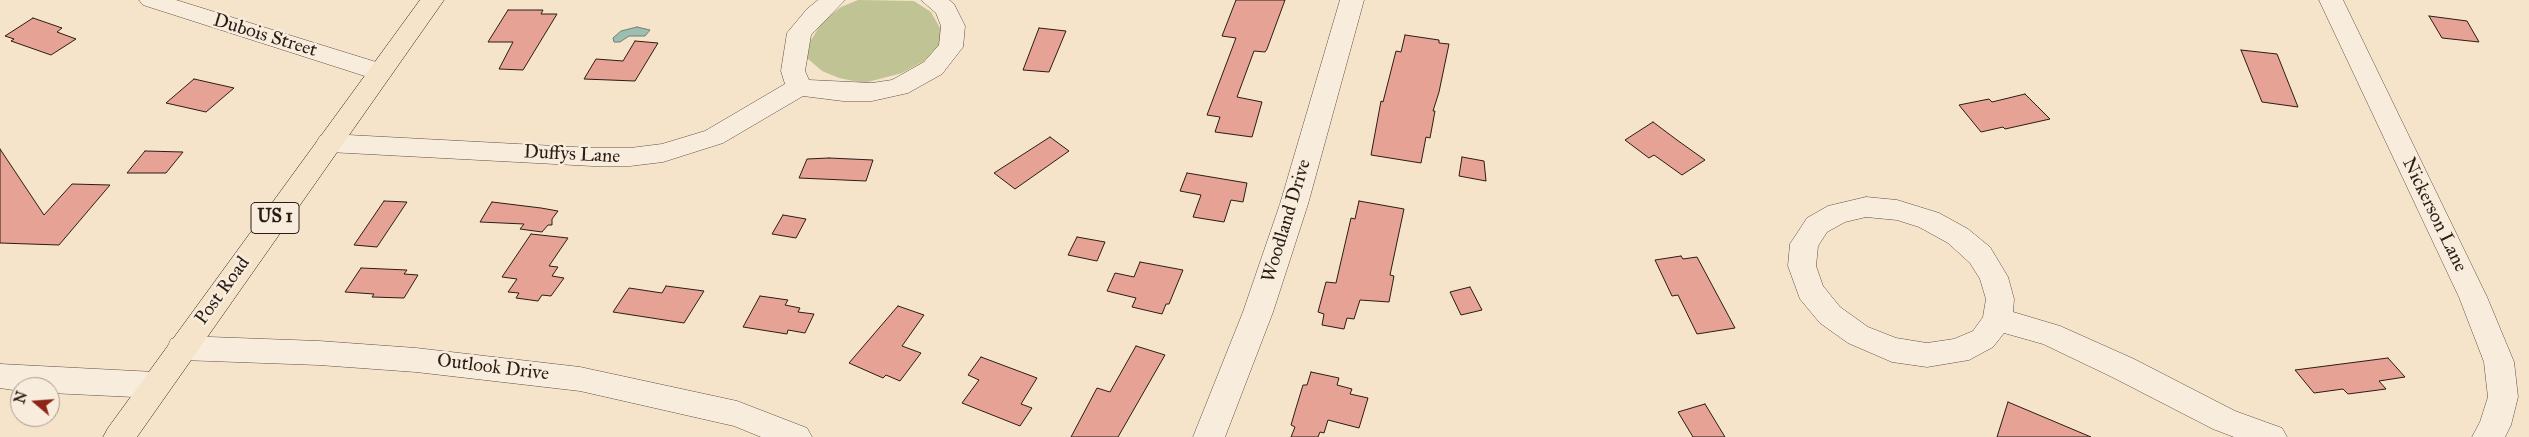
<!DOCTYPE html>
<html>
<head>
<meta charset="utf-8">
<style>
	body { margin:0 }
	#map { position:relative; width:2529px; height:437px; overflow:hidden; background:#f5e4c9; font-family:"IM FELL Great Primer",serif }
	canvas { display:block }
	.north { position:absolute; left:10px; top:377px; width:50px; height:50px; box-sizing:border-box; background:#f8eddc; border:1px solid #a6998d; border-radius:50%; rotate:288deg; font-size:14px; font-weight:700; line-height:20px; text-align:center; color:#2b1c16 }
	.north::after { content:''; display:block; margin:auto; width:18px; height:22px; background:#8f2418; clip-path:polygon(50% 0,100% 100%,50% 72%,0 100%) }
</style>
</head>
<body>
<div id="map">
<canvas width="2529" height="437"></canvas>
<div class="north">N</div>
</div>
<script>
const context = document.querySelector('canvas').getContext('2d');
context.lineJoin = 'round';
function fill(path, color) {
  context.fillStyle = color;
  context.fill(path, 'evenodd');
}
function shape(rows) {
  const path = new Path2D();
  for (const r of rows) {
    path.moveTo(r[0], r[1]);
    for (let i = 2; i < r.length; i += 2) path.lineTo(r[i], r[i + 1]);
  }
  return path;
}
function stroke(path, color, width, dash) {
  context.strokeStyle = color;
  context.lineWidth = width;
  context.lineCap = dash ? 'butt' : 'round';
  context.setLineDash(dash || []);
  context.stroke(path);
}
function drawText(font, color, halo, rows, align = 'center') {
  context.font = font + ' "IM FELL Great Primer",serif';
  context.lineWidth = 5;
  context.setLineDash([]);
  context.textBaseline = 'middle';
  context.strokeStyle = halo;
  context.fillStyle = color;
  for (const [text, x, y, turn = 0] of rows) {
    context.save();
    context.translate(x, y);
    context.rotate((+turn || 0) * Math.PI / 180);
    context.textAlign = isNaN(turn) ? turn : align;
    if (halo) context.strokeText(text, 0, 0);
    context.fillText(text, 0, 0);
    context.restore();
  }
}
const green = shape([
	[858,0,914,1,931,12,940,28,940,44,924,61,902,73,864,83,839,78,822,71,807,58,810,42,822,22,841,7]
]);
const water = shape([
	[637,27,650,30,645,36,629,36,620,42,614,42,613,38,621,31,637,27]
]);
const building = shape([
	[1236,0,1285,0,1267,49,1265,52,1254,51,1237,97,1262,102,1252,137,1215,132,1220,117,1207,115,1236,38,1222,36,1236,0],
	[508,10,543,10,541,14,557,14,523,70,499,69,513,42,488,42,508,10],
	[2429,16,2467,21,2479,42,2442,38,2429,16],
	[33,18,62,28,57,32,76,39,51,55,11,41,14,39,5,36,33,18],
	[1039,28,1066,31,1049,72,1023,70,1039,28],
	[1405,35,1439,40,1439,43,1449,44,1439,92,1433,111,1435,111,1430,138,1426,137,1421,163,1371,155,1381,101,1383,102,1396,51,1401,52,1405,35],
	[635,41,658,43,635,81,584,79,596,59,623,61,635,41],
	[2241,50,2277,54,2298,107,2262,102,2241,50],
	[194,79,234,88,206,112,166,103,194,79],
	[2025,94,2050,119,2005,129,2003,127,1981,132,1959,105,1989,99,1992,102,2025,94],
	[1653,122,1677,140,1705,160,1682,175,1654,155,1649,158,1625,140,1653,122],
	[1050,137,1069,151,1015,189,994,173,1050,137],
	[0,149,44,215,72,184,110,185,59,245,0,243,0,149],
	[145,151,183,152,166,173,127,173,145,151],
	[1462,157,1484,161,1486,181,1459,176,1462,157],
	[829,158,873,160,866,181,799,178,807,159,829,158],
	[1187,173,1247,183,1243,202,1231,200,1224,222,1193,217,1201,195,1180,191,1187,173],
	[384,201,407,202,377,247,354,245,384,201],
	[1359,201,1404,209,1390,275,1394,276,1389,302,1360,300,1354,319,1347,318,1344,329,1322,325,1324,314,1318,312,1326,282,1336,283,1351,218,1355,219,1359,201],
	[492,202,541,208,558,211,552,219,552,225,548,225,542,232,520,229,524,224,480,222,492,202],
	[783,215,806,219,796,238,772,234,783,215],
	[531,234,568,238,549,266,558,267,552,276,564,278,551,296,542,295,538,301,516,298,519,293,508,292,517,279,502,277,531,234],
	[1077,237,1105,242,1097,261,1068,255,1077,237],
	[1681,256,1683,259,1697,257,1735,328,1697,334,1678,295,1672,296,1655,260,1681,256],
	[1140,262,1183,270,1169,304,1166,304,1162,314,1132,307,1136,298,1107,291,1115,273,1134,277,1140,262],
	[361,268,407,270,404,274,418,275,404,298,372,297,374,294,345,292,361,268],
	[666,286,704,291,684,323,613,312,629,288,662,293,666,286],
	[1470,287,1482,310,1461,315,1450,292,1470,287],
	[760,296,788,300,785,305,800,308,798,312,814,314,805,333,788,330,787,334,743,327,760,296],
	[898,306,924,315,902,346,921,353,900,381,886,375,883,378,849,363,898,306],
	[1136,346,1165,355,1118,437,1071,437,1097,388,1110,392,1136,346],
	[981,357,1037,378,1021,404,1032,408,1020,426,962,403,979,380,968,375,981,357],
	[2388,358,2405,377,2379,381,2386,389,2348,394,2343,389,2314,393,2295,370,2388,358],
	[1311,372,1339,378,1337,385,1352,389,1350,394,1368,398,1359,428,1328,420,1324,433,1320,432,1318,437,1291,437,1295,427,1291,425,1296,408,1303,385,1307,385,1311,372],
	[2008,402,2091,437,1997,437,2008,402],
	[1705,404,1725,437,1693,437,1678,412,1705,404]
]);
const minor = shape([
	[139,0,176,0,389,66,392,72,389,78,380,80,371,78,143,5,139,0],
	[818,0,845,0,811,35,805,71,809,80,872,83,892,80,924,62,939,45,941,26,936,13,921,0,949,0,954,4,965,26,963,47,942,74,908,93,872,101,843,101,803,96,723,143,663,162,630,166,593,166,329,152,320,150,316,143,320,136,329,134,593,148,630,148,662,144,705,131,785,84,781,71,787,33,807,9,818,0],
	[1340,0,1364,0,1308,204,1273,312,1225,437,1193,437,1243,312,1280,204,1340,0],
	[2319,0,2343,0,2487,297,2514,362,2518,397,2511,425,2505,437,2472,437,2480,422,2488,397,2484,362,2459,297,2319,0],
	[1866,197,1897,200,1939,213,1968,229,1990,247,2008,277,2014,299,2013,312,2060,326,2134,359,2235,411,2282,428,2287,437,2234,437,2213,429,2112,377,2043,344,2004,333,1993,347,1969,360,1927,367,1892,362,1848,343,1820,323,1800,299,1788,266,1790,244,1807,218,1828,206,1866,197],
	[1866,217,1897,220,1919,227,1948,243,1970,263,1980,279,1986,299,1983,317,1973,331,1954,339,1927,343,1896,338,1868,327,1840,307,1823,286,1816,266,1818,246,1827,232,1845,222,1866,217],
	[182,336,319,341,416,348,580,367,737,401,807,428,812,437,761,437,734,426,580,391,416,372,319,365,182,360,171,357,167,348,171,339,182,336],
	[0,364,155,372,166,376,170,385,166,394,155,398,50,393,50,387,20,387,20,391,0,388,0,364]
]);
const major = shape([
	[420,0,444,0,137,437,103,437,108,428,420,0]
]);
const shields = [
	[275,218,48]
];
const shieldNames = [
	["US 1",275,218]
];
const streetNames = [
	["Dubois Street",265,36,17],
	["Duffys Lane",572,155,3],
	["Nickerson Lane",2434,215,64],
	["Woodland Drive",1287,221,-73],
	["Post Road",223,291,-54],
	["Outlook Drive",493,368,7]
];
fill(green, '#c0c394');
fill(water, '#9dbfb1');
stroke(water, '#6f7e73', 1);
fill(building, '#e6a295');
stroke(building, '#2b1c16', 1);
stroke(minor, '#5e4e43', 1);
stroke(major, '#2b1c16', 1);
fill(minor, '#f8eddc');
fill(major, '#f5e4c9');
for (const [x, y, w] of shields) {
  const box = new Path2D();
  box.roundRect(x - w / 2, y - 15.5, w, 31, 4);
  context.fillStyle = '#f8eddc';
  context.fill(box);
  stroke(box, '#2b1c16', 1);
}
drawText('bold 18px', '#2b1c16', null, shieldNames);
drawText('19px', '#2b1c16', '#f8eddc', streetNames);
</script>
</body>
</html>
